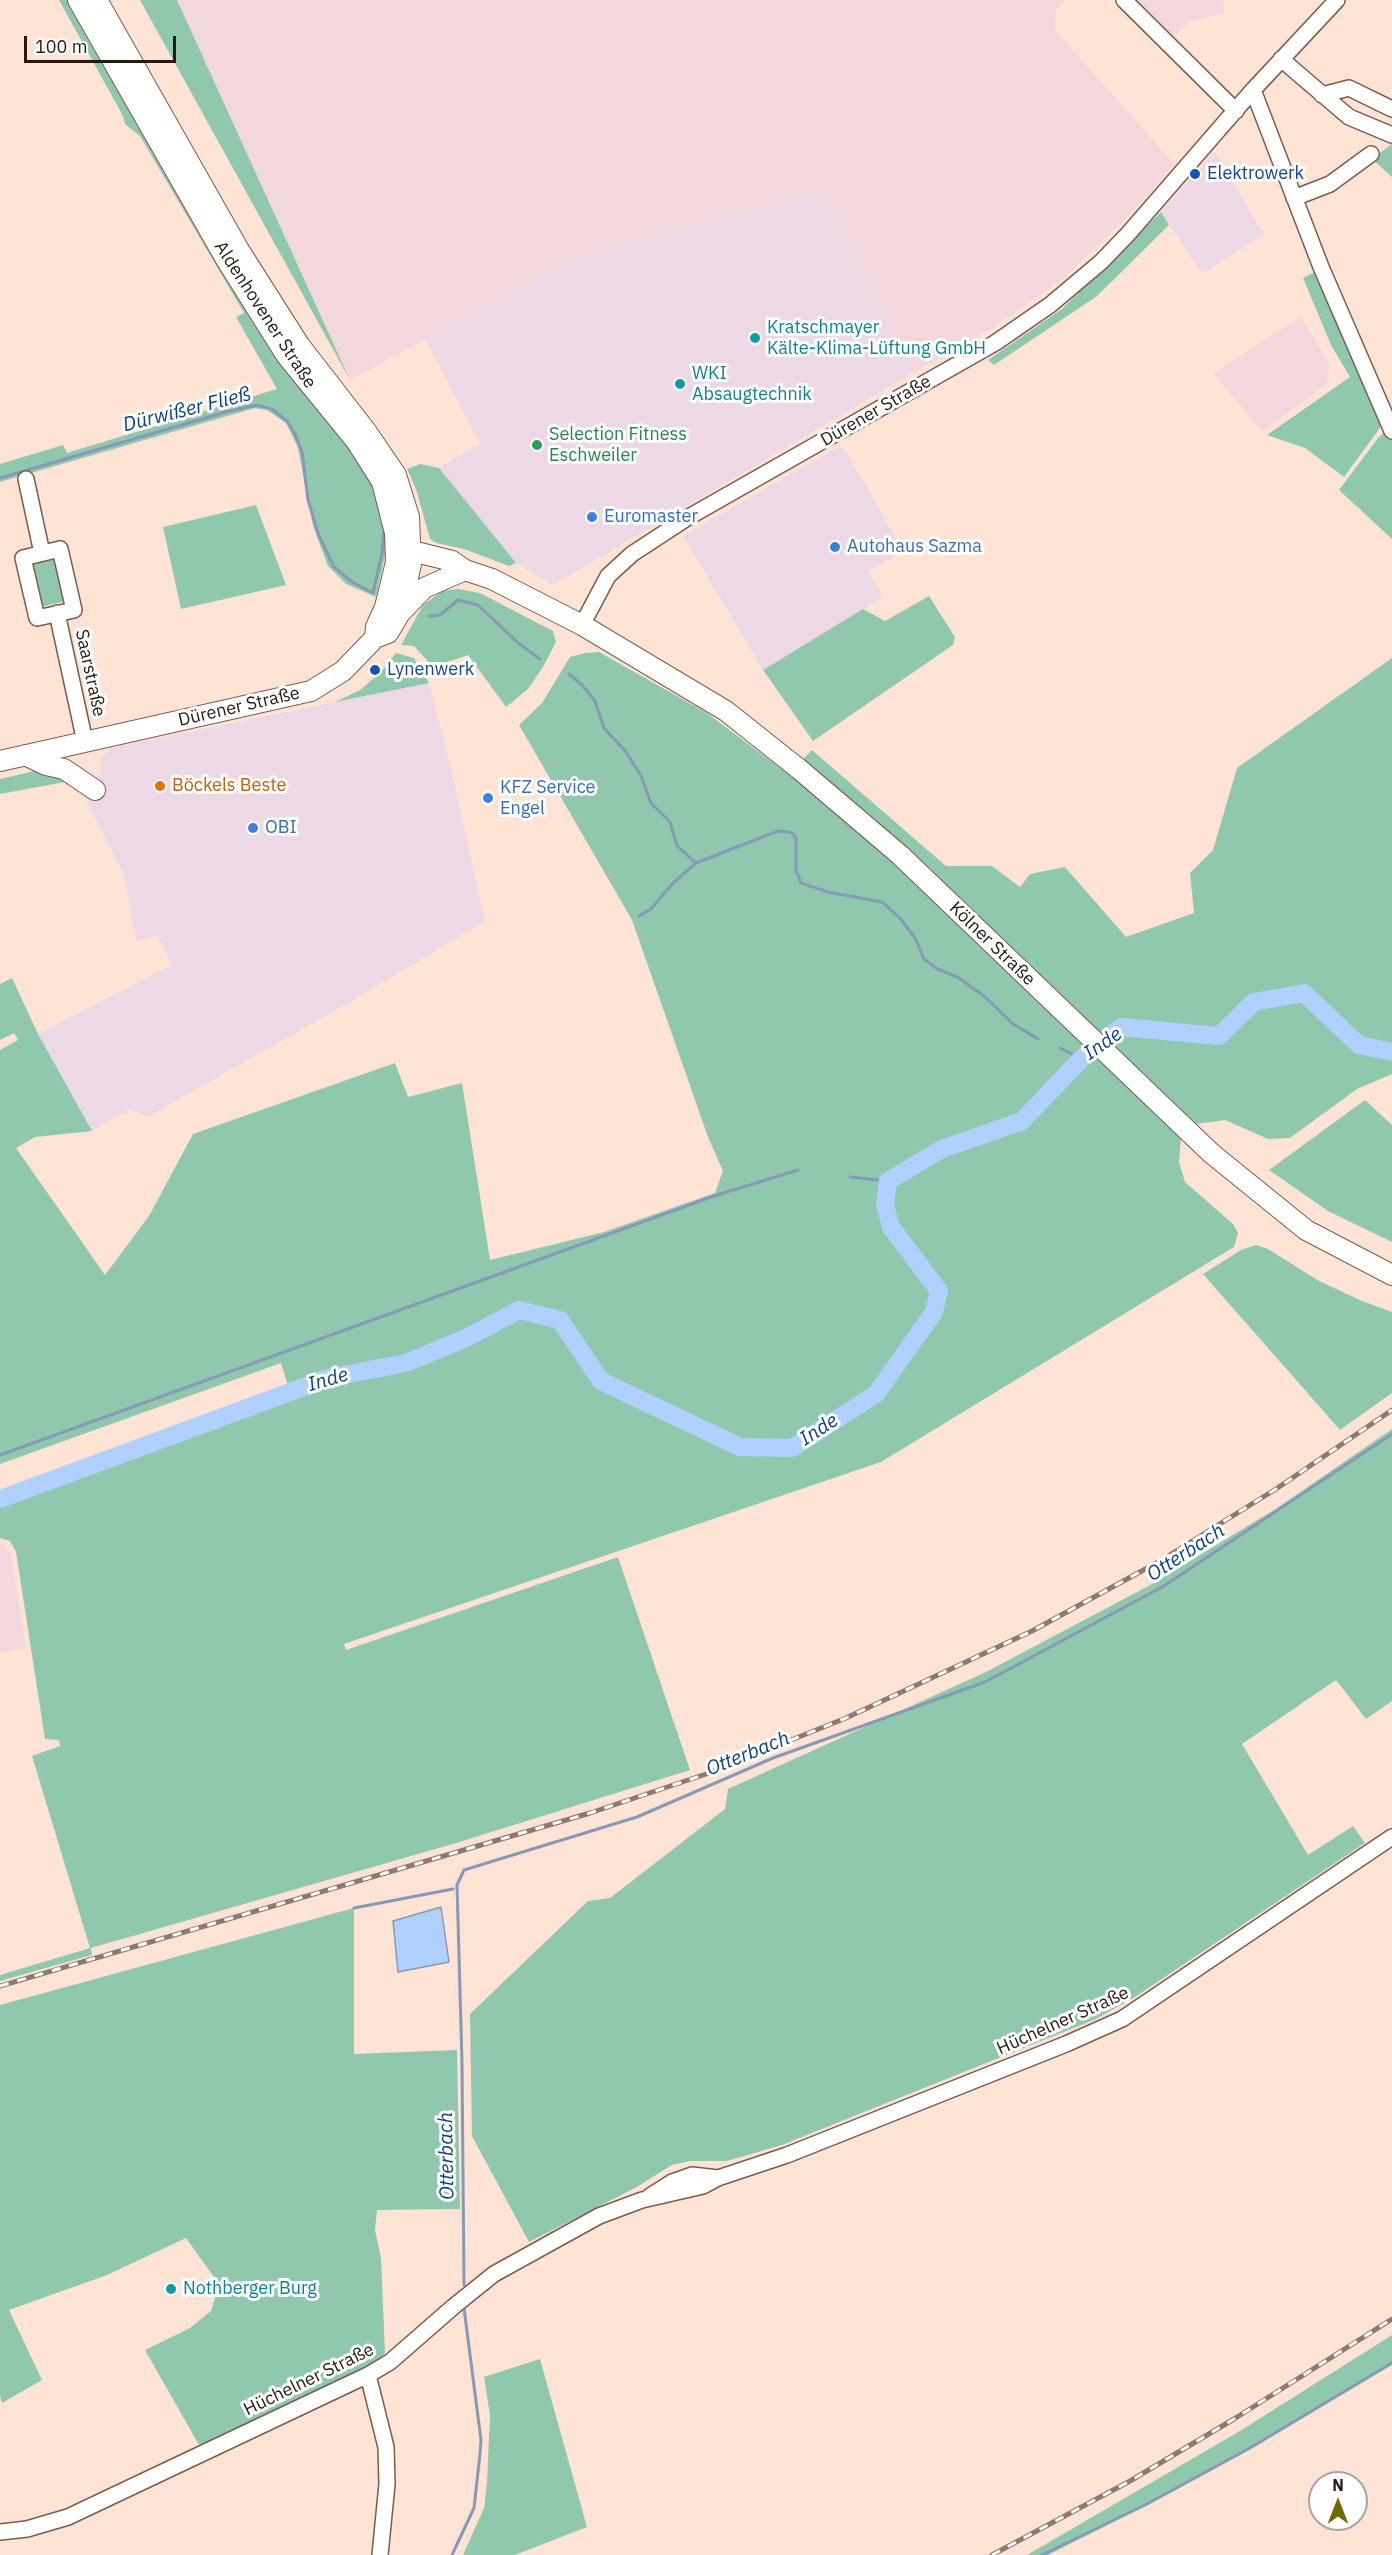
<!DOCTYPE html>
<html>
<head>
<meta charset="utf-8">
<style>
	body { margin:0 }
	#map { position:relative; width:1392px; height:2555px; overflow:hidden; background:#ffe3d4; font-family:"IBM Plex Sans",sans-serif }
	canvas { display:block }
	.north { position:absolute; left:1308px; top:2471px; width:60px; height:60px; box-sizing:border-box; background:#fff; border:2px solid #a8a3a0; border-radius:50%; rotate:0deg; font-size:16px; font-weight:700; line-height:24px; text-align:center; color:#251912 }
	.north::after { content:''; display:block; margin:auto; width:21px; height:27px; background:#716800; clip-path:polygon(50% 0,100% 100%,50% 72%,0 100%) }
	.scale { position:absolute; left:24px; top:36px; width:152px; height:27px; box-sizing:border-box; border:3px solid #251912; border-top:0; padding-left:8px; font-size:18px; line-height:21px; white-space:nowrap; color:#251912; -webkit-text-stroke:4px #fff; paint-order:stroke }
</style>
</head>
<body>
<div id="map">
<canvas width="1392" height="2555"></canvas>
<div class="north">N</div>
<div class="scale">100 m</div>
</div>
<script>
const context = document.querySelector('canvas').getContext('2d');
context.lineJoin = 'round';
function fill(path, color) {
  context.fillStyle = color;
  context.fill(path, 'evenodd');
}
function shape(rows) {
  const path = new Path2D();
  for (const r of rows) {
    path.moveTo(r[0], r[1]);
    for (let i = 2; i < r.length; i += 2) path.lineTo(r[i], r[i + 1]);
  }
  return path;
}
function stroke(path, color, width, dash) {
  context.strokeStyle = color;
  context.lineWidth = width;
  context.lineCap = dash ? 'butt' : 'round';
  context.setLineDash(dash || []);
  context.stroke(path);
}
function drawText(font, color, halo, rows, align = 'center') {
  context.font = font + ' "IBM Plex Sans",sans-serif';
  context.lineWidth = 6;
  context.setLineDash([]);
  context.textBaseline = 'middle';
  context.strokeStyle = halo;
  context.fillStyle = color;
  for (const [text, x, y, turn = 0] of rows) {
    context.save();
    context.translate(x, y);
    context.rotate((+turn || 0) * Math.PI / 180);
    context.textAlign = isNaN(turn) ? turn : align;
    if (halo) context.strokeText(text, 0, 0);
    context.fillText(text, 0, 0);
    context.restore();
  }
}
const commercial = shape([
	[1215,151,1264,235,1202,273,1161,212],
	[822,194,914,372,553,585,516,563,439,468,480,444,425,339,550,272,622,245],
	[838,447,846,451,903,551,869,571,883,597,763,670,683,536],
	[429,683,451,768,485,921,348,1003,149,1116,128,1110,92,1131,38,1034,172,965,158,936,136,940,124,875,76,780,102,775,101,759,110,748]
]);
const industrial = shape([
	[177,0,1065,0,1056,10,1055,30,1174,164,1134,210,1064,278,990,330,914,372,822,194,622,245,550,272,350,380],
	[1134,0,1223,0,1225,13,1190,22,1174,36],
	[1301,317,1330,365,1326,385,1262,431,1213,373],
	[0,1544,5,1545,11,1554,26,1648,0,1652]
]);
const green = shape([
	[59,0,71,0,374,486,388,542,376,597,346,584,328,566,313,526,298,448,286,423,267,410,255,408,0,482,0,464,63,445,67,453,277,389,236,317,244,313,140,136,125,124,123,116],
	[140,0,177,0,350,380],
	[1392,144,1392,177,1372,159],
	[1161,212,1169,225,1097,296,994,365,988,360,1062,309],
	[1319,270,1385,421,1344,477,1305,448,1267,435,1350,377,1331,345,1303,278],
	[1384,433,1392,437,1392,539,1339,490,1378,438],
	[420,464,439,468,516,563,509,566,464,549,436,543,430,539,416,489,407,469],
	[256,505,286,585,181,609,163,527],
	[57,559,67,601,40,607,30,565],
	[458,589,480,593,553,631,556,642,543,667,528,689,506,707,468,655,433,667,414,646,401,645,423,605,442,591],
	[929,596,955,637,953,645,813,741,763,670,863,609,885,621],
	[599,652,707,713,828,804,893,863,1181,1138,1179,1162,1185,1182,1233,1224,1238,1233,1234,1247,881,1462,344,1644,346,1650,618,1557,690,1770,453,1844,91,1948,92,1955,0,1981,0,1975,90,1948,32,1756,60,1746,59,1740,45,1739,16,1552,10,1541,0,1538,0,1508,292,1400,281,1363,0,1464,0,1050,18,1040,14,1033,0,1040,0,984,12,978,38,1034,92,1131,35,1137,16,1148,105,1275,149,1216,193,1134,395,1063,408,1097,462,1083,490,1260,604,1232,715,1193,723,1171,708,1137,632,920,519,725,542,703,570,657,585,653],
	[396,653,414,658,429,683,335,702,360,690,380,673],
	[1392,658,1392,1074,1357,1089,1290,1138,1268,1139,1225,1120,1197,1124,905,850,802,760,812,750,946,866,992,866,1020,887,1030,874,1065,867,1126,937,1194,913,1190,873,1213,850,1237,768],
	[39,770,76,780,0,794,0,779],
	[1365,1100,1392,1125,1392,1242,1328,1211,1269,1170],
	[1256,1245,1268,1249,1319,1281,1362,1301,1392,1312,1392,1393,1340,1430,1203,1274,1241,1250],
	[1392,1429,1392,1701,1366,1719,1336,1680,1242,1744,1308,1855,1353,1826,1365,1843,1135,1997,1096,2019,782,2145,727,2161,690,2161,672,2165,635,2188,529,2242,472,2136,470,2014,588,1901,610,1898,725,1809,728,1789,986,1672,1154,1583,1277,1508],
	[354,1908,354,2054,457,2050,460,2209,377,2210,375,2230,381,2258,385,2354,369,2366,302,2400,199,2445,145,2350,190,2328,211,2311,219,2284,186,2238,107,2275,9,2310,42,2380,2,2403,0,2396,0,2005],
	[1392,2335,1392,2364,1250,2449,1147,2505,1048,2555,1027,2555,1240,2431],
	[540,2359,587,2527,515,2555,463,2555,484,2508,487,2483,490,2415,484,2377]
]);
const water = shape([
	[441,1907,449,1962,398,1972,393,1921,441,1907]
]);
const stream = shape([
	[0,478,226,412,257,405,272,409,287,421,295,434,302,452,308,500,319,536,334,567,352,582,373,593,382,553,384,531],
	[429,616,440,615,458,600,478,605,517,642,540,659],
	[569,674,582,685,595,701,604,728,626,752,641,776,651,803,670,822,677,846,696,863,778,831,790,832,796,837,796,870,801,883,828,892,882,902,900,918,915,938,924,959,936,968,959,978,985,997,1013,1024,1038,1039],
	[639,916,651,909,673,883,696,863],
	[1060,1048,1081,1059],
	[850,1177,888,1181],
	[0,1455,714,1196,798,1170],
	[354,1908,453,1889],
	[464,2285,462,2062,457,1885,464,1870,637,1817,773,1758,985,1682,1164,1586,1392,1434],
	[452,2555,474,2508,480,2454,481,2440,464,2308],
	[1042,2555,1147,2504,1250,2448,1392,2363]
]);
const river = shape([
	[0,1499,328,1378,406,1363,466,1338,519,1310,560,1320,601,1381,740,1447,792,1448,876,1394,934,1312,939,1291,891,1227,885,1205,888,1181,942,1149,1022,1121,1081,1059,1121,1027,1219,1036,1254,1002,1304,993,1359,1045,1392,1052]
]);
const minor = shape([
	[1124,0,1236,111],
	[1281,59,1349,117,1392,135],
	[1253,90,1321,267,1392,431],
	[1322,95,1349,88,1392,109],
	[1294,198,1330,184,1371,154],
	[26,479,42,553],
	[60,549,74,610,37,618,23,558,60,549],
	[57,613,85,742],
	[582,625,608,576,632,554,687,518,995,343,1050,305,1101,262,1128,234,1253,90,1337,0],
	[650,2196,672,2182,692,2175,718,2178],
	[368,2375,386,2447,387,2484,380,2555],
	[0,2532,27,2529,68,2517,368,2375,390,2362,453,2307,494,2274,599,2216,642,2200,703,2186,718,2178,787,2155,1066,2044,1122,2019,1392,1837]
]);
const major = shape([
	[78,0,227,261,286,355,356,441,382,482,395,533,396,562,385,607,376,627,375,638],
	[396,550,412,551,452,561,465,570,492,579,582,625,726,711,799,769,900,855,1211,1153,1306,1230,1392,1275],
	[402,611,424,588,465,570],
	[25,755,46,765,64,769,95,790],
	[0,761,311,691,343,671,375,638,388,633,400,613,411,564,409,517,396,475,366,431,300,346,239,250,97,0]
]);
const rail = shape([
	[0,1986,590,1813,709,1773,846,1718,1032,1631,1160,1561,1276,1489,1392,1410],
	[992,2555,1130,2481,1234,2419,1392,2319]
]);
const markers = [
	[1195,174,6,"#1a4fb4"],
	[755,338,6,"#0f9aa8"],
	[680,384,6,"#0f9aa8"],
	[537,445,6,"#2e9e5b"],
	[592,517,6,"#3f7fe0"],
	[835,547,6,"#3f7fe0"],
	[375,670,6,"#1a4fb4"],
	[160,786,6,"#e8710a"],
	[488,798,6,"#3f7fe0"],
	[253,828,6,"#3f7fe0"],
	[171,2289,6,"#0f9aa8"]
];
const transitNames = [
	["Elektrowerk",1207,174],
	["Lynenwerk",387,670]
];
const streetNames = [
	["Aldenhovener Straße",265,315,57],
	["Dürener Straße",876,411,-30],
	["Saarstraße",90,673,78],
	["Dürener Straße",239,707,-13],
	["Kölner Straße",992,944,44],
	["Hüchelner Straße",1063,2021,-24],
	["Hüchelner Straße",309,2380,-26]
];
const cultureNames = [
	["Kratschmayer",767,328],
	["Kälte-Klima-Lüftung GmbH",767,349],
	["WKI",692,374],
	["Absaugtechnik",692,395],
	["Nothberger Burg",183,2289]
];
const leisureNames = [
	["Selection Fitness",549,435],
	["Eschweiler",549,456]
];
const shopNames = [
	["Euromaster",604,517],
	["Autohaus Sazma",847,547],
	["KFZ Service",500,788],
	["Engel",500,809],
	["OBI",265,828]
];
const foodNames = [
	["Böckels Beste",172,786]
];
const waterNames = [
	["Dürwißer Fließ",187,410,-14],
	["Inde",1103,1044,-35],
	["Inde",328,1380,-16],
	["Inde",819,1430,-33],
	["Otterbach",1186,1553,-33],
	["Otterbach",748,1754,-22],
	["Otterbach",447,2156,-91]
];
fill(commercial, '#edd8e6');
fill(industrial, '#f2d7dc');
fill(green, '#90c8ae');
fill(water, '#b0d1ff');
stroke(water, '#869ab8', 1.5);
stroke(stream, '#869ab8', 3);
stroke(river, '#b0d1ff', 18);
stroke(minor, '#795c4c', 18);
stroke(major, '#795c4c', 22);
stroke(minor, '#fff', 15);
stroke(major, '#fff', 20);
stroke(rail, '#8d7a6f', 5);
stroke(rail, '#fff', 3, [9]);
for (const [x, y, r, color] of markers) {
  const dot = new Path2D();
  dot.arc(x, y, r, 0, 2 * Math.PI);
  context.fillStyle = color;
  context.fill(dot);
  stroke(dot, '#fff', 2);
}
drawText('18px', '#164399', '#fff', transitNames, 'left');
drawText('18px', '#251912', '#fff', streetNames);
drawText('18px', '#0d838f', '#fff', cultureNames, 'left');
drawText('18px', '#27864d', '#fff', leisureNames, 'left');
drawText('18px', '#366cbe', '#fff', shopNames, 'left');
drawText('18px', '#c56008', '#fff', foodNames, 'left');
drawText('italic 20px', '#0d4182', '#fff', waterNames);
</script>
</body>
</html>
